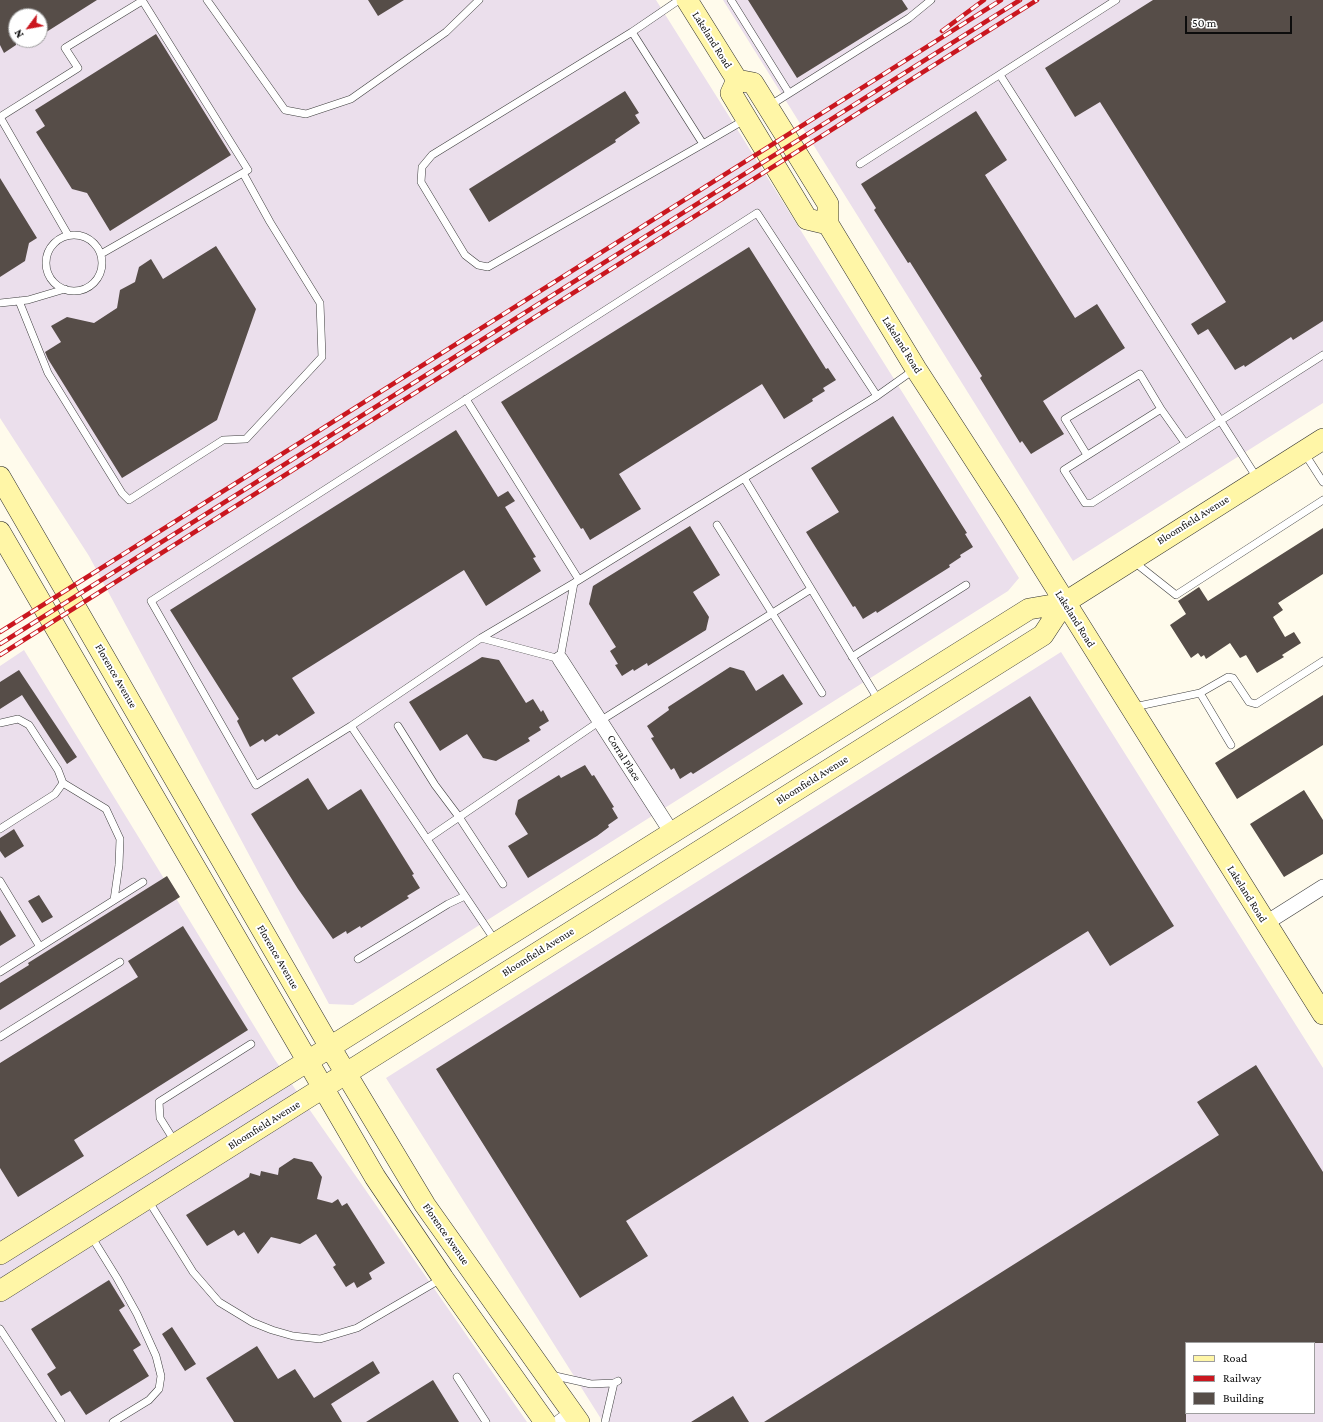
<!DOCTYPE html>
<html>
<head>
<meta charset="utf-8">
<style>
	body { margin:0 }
	#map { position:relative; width:1323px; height:1422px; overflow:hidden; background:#fffbec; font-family:"Crimson Pro",serif }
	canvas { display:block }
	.legend { position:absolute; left:1185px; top:1342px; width:130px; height:72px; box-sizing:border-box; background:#fff; border:1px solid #9e9e9e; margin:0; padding:5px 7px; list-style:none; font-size:12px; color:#0c0c0c }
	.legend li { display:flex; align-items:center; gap:8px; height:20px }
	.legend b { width:20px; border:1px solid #9e9e9e }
	.north { position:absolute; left:8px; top:8px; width:40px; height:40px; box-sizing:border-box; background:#fff; border:1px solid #9e9e9e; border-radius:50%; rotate:238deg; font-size:11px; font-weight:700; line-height:16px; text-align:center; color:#0c0c0c }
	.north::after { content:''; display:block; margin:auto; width:14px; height:18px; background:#ca171f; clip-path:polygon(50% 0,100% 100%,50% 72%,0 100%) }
	.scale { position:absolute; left:1185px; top:16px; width:107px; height:18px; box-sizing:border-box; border:2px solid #0c0c0c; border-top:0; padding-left:5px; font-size:12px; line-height:14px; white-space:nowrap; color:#0c0c0c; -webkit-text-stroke:3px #fff; paint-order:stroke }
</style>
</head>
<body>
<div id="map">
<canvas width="1323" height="1422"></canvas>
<ul class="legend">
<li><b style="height:5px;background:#fff6a7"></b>Road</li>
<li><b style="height:5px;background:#ca171f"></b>Railway</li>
<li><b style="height:11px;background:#564d48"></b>Building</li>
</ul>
<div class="north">N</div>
<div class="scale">50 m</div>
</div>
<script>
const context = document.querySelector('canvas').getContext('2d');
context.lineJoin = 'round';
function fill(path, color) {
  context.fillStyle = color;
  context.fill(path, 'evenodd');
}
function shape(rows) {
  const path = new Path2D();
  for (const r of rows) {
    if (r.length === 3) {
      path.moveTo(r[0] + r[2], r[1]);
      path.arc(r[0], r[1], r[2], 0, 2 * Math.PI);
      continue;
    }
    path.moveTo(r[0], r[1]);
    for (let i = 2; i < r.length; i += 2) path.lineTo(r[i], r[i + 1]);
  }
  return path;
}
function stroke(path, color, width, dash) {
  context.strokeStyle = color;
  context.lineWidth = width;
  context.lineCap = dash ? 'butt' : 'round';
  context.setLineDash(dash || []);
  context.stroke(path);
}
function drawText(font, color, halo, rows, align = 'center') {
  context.font = font + ' "Crimson Pro",serif';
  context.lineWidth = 4;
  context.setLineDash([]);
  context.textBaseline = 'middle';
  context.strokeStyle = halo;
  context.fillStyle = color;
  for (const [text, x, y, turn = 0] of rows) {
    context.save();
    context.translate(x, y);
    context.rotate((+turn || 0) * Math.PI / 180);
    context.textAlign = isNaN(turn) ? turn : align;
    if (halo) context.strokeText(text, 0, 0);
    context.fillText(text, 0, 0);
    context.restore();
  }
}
const industrial = shape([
	[0,0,656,0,1019,578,1008,591,353,1005,329,1004,89,556,0,418],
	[16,16,40,16,40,40,16,40],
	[723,0,1323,0,1323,403,1073,561],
	[24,650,275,1060,527,1422,0,1422,0,666],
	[1061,652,1323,1068,1323,1422,603,1422,386,1078],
	[1186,1343,1314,1343,1314,1413,1186,1413]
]);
const building = shape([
	[0,0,97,0,40,36,40,16,16,16,16,45,4,53,0,45],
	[368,0,404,0,378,16],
	[748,0,902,0,908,9,797,78],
	[1153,0,1323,0,1323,321,1293,340,1291,337,1245,367,1244,365,1235,370,1208,329,1198,335,1191,324,1226,302,1100,102,1075,117,1045,68],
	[156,34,231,155,110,231,87,193,72,189,36,132,45,126,35,110],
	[625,91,639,113,635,115,640,123,615,140,616,142,489,222,469,189],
	[976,111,1007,160,985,175,1075,318,1097,304,1125,348,1043,401,1064,434,1031,454,1022,441,1020,443,980,378,982,376,910,262,908,263,874,210,876,208,861,184],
	[0,178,37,238,29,243,25,261,0,277],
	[216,246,256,309,217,420,122,478,48,359,45,352,61,342,51,326,67,317,94,323,117,308,120,290,135,282,139,267,151,259,163,279],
	[749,247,826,369,828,368,836,380,823,388,825,391,812,399,813,401,784,419,762,384,619,474,641,509,590,540,583,528,581,529,501,402],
	[893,416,967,533,965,534,973,547,960,555,961,557,949,565,950,567,877,613,876,611,863,619,855,606,853,607,806,532,839,512,811,468],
	[456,430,498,497,508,491,515,501,505,507,536,557,533,558,541,571,486,606,464,570,292,678,315,713,279,736,277,734,265,742,263,739,250,747,237,721,239,719,170,610],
	[690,526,720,575,693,592,709,617,706,630,648,666,647,663,634,671,633,669,622,676,615,665,618,664,610,651,616,647,589,604,593,586],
	[1323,528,1323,574,1278,603,1283,610,1273,617,1285,637,1294,632,1301,643,1282,655,1284,657,1257,673,1246,655,1240,658,1230,643,1206,659,1204,655,1201,657,1198,653,1191,658,1170,625,1186,614,1178,601,1199,587,1208,601],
	[482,657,499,660,526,703,533,699,541,712,543,710,549,721,539,727,541,730,528,738,530,741,496,761,483,758,467,734,440,751,409,702],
	[730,667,744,671,756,691,783,674,803,704,693,774,691,772,680,779,674,768,671,770,651,738,654,737,647,726,669,710,668,707],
	[19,670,77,757,67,764,22,695,0,709,0,682],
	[1323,695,1323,745,1237,799,1215,763],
	[1030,696,1174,926,1110,966,1088,931,626,1221,648,1256,580,1298,436,1069],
	[585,765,592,776,594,775,614,807,612,808,618,818,608,825,609,827,597,836,528,878,508,846,528,834,515,814,518,800,559,775,561,778],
	[308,778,328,810,361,789,414,874,412,875,420,888,407,896,409,898,361,928,360,926,347,934,346,931,333,939,298,889,251,814],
	[1304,790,1323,820,1323,854,1284,877,1250,824],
	[14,829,24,846,5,858,0,851,0,838],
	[167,876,180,897,0,1010,0,983,29,965,28,963],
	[39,895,53,917,42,923,28,901],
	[0,910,16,936,0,946],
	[183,926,248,1030,74,1140,84,1156,18,1197,0,1168,0,1063,138,977,128,961],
	[1256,1065,1323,1172,1323,1343,1186,1343,1186,1422,764,1422,1219,1135,1197,1102],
	[294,1158,312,1162,322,1177,317,1199,332,1203,338,1199,342,1206,347,1203,385,1263,369,1273,372,1279,357,1288,354,1282,346,1287,333,1267,336,1265,316,1234,300,1244,271,1237,258,1254,244,1232,238,1236,234,1230,207,1246,186,1215,249,1177,250,1173,260,1176,261,1171,278,1175,279,1168],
	[109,1280,125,1306,119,1310,141,1345,133,1350,149,1376,86,1415,70,1391,61,1396,47,1374,56,1368,31,1329],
	[172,1327,196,1364,185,1371,162,1334],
	[257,1346,278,1379,295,1369,314,1398,373,1361,380,1373,331,1404,342,1422,234,1422,206,1378],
	[433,1380,459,1422,366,1422],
	[733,1396,749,1422,691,1422]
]);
const lane = shape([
	[207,0,285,110,306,114,351,99,446,32,479,0],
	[679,0,632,32,703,144,746,119],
	[731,0,789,93],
	[632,32,432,155,422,167,421,182,465,255,478,265,488,267,703,144],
	[1000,75,1257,478],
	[769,106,909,18,931,0],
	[0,117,78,68,65,48,142,1],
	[0,117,68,235],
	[860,164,1116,0],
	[74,263,28],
	[101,254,248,170,142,0],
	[19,301,48,373,122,493,129,500,223,440,246,439,322,357,320,303,270,222,243,173],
	[0,303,28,300,65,289],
	[466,399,579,580],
	[1185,443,1161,409,1064,470,1085,503,1092,503,1323,355],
	[1305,454,1323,482],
	[1087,455,1065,419,1140,374,1161,409],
	[744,478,879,701],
	[717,525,822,693],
	[1133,561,1176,595,1323,500],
	[481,638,574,583],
	[852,657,966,585],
	[1200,693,1231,745],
	[1134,707,1200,693,1228,677,1233,678,1249,702,1256,704,1323,661],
	[0,723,18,719,29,725,58,770,63,783,55,794,0,829],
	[351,726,481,638,560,659,574,583,877,396],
	[398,726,435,785,459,817,503,884],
	[63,783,106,809,120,839,119,865,114,900],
	[427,839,600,721,811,589],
	[0,881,40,947],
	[496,942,351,726,256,785,151,601,757,213,877,396,915,369],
	[358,959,448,904,465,896],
	[0,972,143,882],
	[0,1037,120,962],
	[175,1142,160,1118,159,1102,251,1044],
	[148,1200,193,1272,219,1302,252,1322,272,1330,293,1336,320,1339,357,1328,441,1279],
	[91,1236,117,1278,137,1314,156,1356,161,1376,159,1389,149,1400,113,1422],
	[0,1329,61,1422],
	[551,1375,591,1384,614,1383,618,1381],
	[457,1377,486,1422],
	[605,1422,614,1383]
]);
const street = shape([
	[560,659,672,833],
	[1266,923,1323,887],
	[560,1422,573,1413]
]);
const secondary = shape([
	[687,0,737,80,753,83,791,144,828,204,828,224,916,369,1008,511,1323,1014],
	[737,80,731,93,807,219,828,224],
	[0,477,330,1047,425,1205,579,1422],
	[0,532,375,1177,443,1278,545,1422],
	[0,1254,1029,609,1064,603,1323,439],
	[0,1291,1043,635,1064,603]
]);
const rail = shape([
	[942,31,984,0],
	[0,632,1001,0],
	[0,644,1020,0],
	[0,655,1037,0]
]);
const streetNames = [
	["Lakeland Road",712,40,58],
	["Lakeland Road",902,345,58],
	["Bloomfield Avenue",1193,520,-32],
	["Lakeland Road",1075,619,58],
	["Florence Avenue",116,676,60],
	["Corral Place",624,758,57],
	["Bloomfield Avenue",812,780,-32],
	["Lakeland Road",1247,894,58],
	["Bloomfield Avenue",538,952,-32],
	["Florence Avenue",278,957,60],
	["Bloomfield Avenue",264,1125,-32],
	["Florence Avenue",446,1234,55]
];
fill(industrial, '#ebdfec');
fill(building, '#564d48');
stroke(lane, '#3f3f3f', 8);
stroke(street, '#3f3f3f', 16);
stroke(secondary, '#2e2e2e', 22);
stroke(lane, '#fff', 7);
stroke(street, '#fff', 15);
stroke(secondary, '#fff6a7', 21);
stroke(rail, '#ca171f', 4.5);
stroke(rail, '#fff', 3, [9]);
drawText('11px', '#0c0c0c', '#fff', streetNames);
</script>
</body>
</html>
